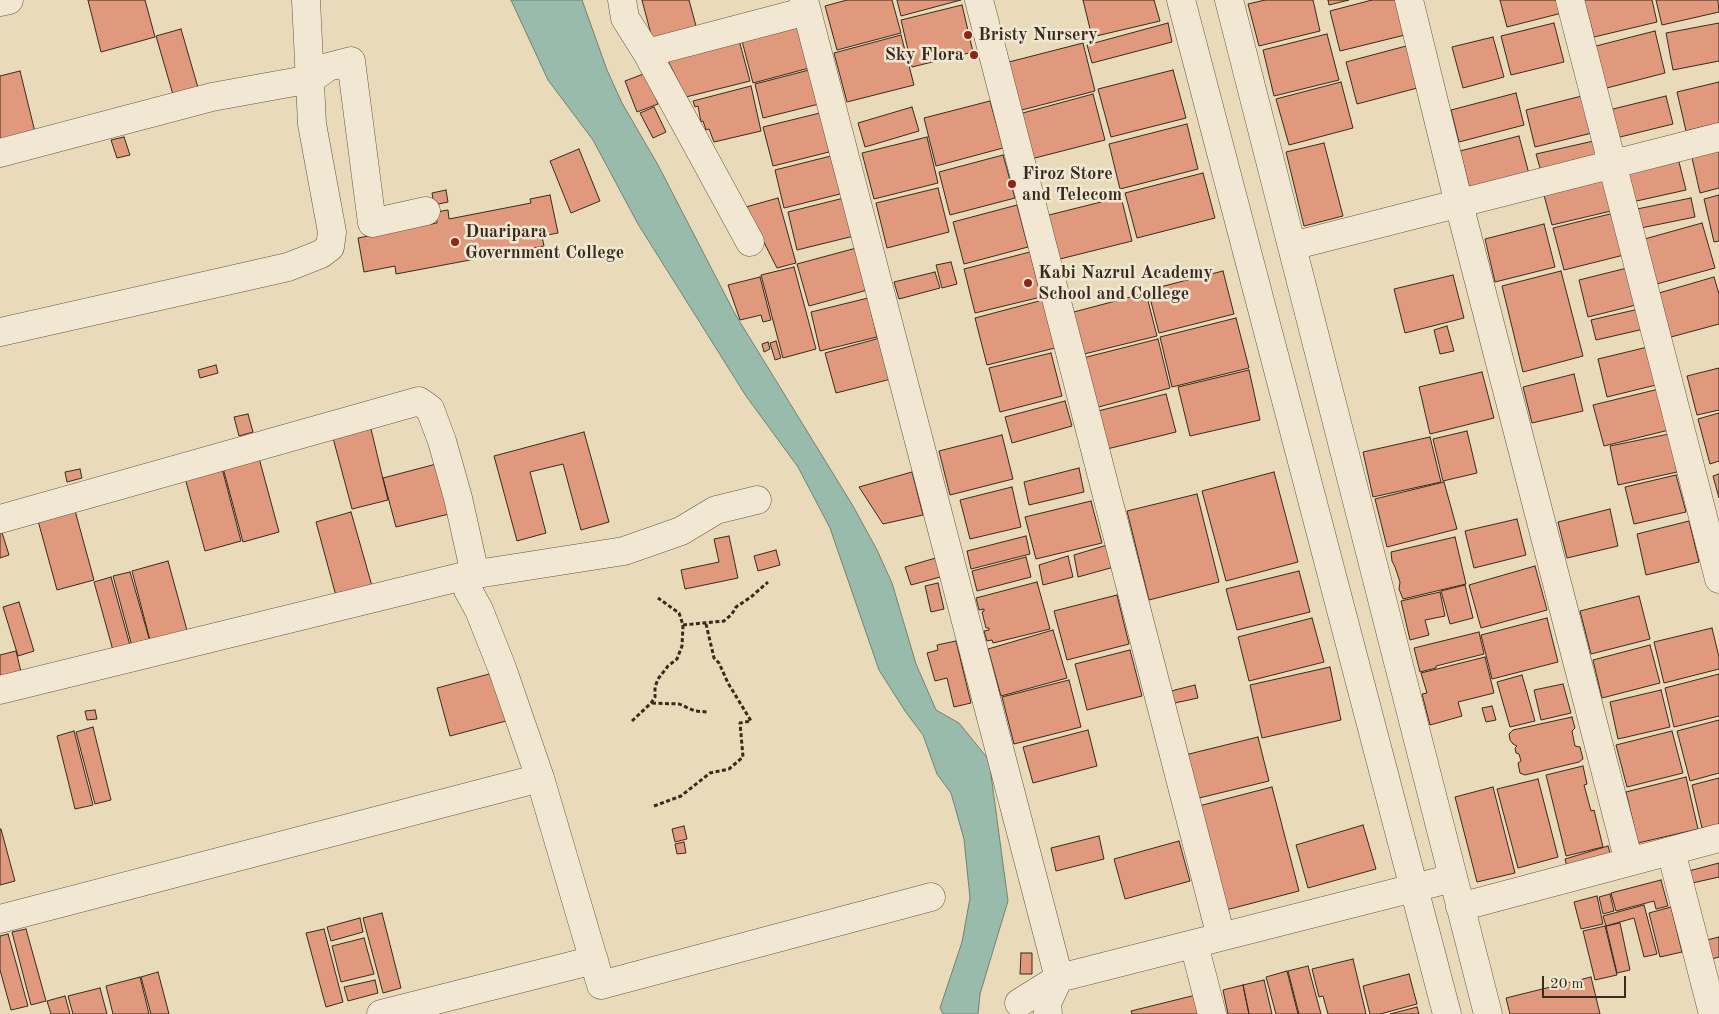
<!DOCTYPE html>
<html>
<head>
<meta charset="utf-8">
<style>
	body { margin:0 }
	#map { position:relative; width:1719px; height:1014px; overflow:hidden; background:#e9dab9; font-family:"Old Standard TT",serif }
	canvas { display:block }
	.scale { position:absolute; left:1542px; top:976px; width:84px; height:22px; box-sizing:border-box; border:2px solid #372b1d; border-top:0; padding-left:6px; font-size:15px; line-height:18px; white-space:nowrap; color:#372b1d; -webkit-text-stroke:4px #f1e7d2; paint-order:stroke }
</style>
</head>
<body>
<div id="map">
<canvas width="1719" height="1014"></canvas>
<div class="scale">20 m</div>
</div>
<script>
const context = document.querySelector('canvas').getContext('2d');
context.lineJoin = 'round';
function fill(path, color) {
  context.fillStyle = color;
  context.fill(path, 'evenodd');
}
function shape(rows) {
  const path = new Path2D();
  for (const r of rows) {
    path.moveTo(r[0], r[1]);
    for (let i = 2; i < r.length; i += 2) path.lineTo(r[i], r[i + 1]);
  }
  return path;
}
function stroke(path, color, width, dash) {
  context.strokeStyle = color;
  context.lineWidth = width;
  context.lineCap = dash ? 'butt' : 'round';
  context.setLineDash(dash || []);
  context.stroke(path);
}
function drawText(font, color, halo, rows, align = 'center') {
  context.font = font + ' "Old Standard TT",serif';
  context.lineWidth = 5;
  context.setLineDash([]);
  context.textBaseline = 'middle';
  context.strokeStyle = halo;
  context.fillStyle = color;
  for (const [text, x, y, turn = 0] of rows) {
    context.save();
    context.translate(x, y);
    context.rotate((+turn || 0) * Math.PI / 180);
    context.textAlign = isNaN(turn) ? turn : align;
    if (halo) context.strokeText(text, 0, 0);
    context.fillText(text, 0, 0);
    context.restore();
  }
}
const water = shape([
	[511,0,582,0,607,70,622,103,658,165,735,314,853,506,877,550,892,583,916,664,936,710,959,723,989,760,1008,901,980,994,978,1014,943,1014,940,1008,962,942,970,898,964,839,951,793,937,774,923,735,905,711,879,670,830,528,798,467,746,396,638,224,593,140,548,80,511,0]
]);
const building = shape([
	[88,0,145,0,155,37,101,52,88,0],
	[642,0,689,0,696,26,652,38,642,0],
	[847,0,892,0,901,33,837,50,825,6,847,0],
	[897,0,961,0,901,16,897,0],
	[1083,0,1154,0,1160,21,1092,37,1083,0],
	[1265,0,1313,0,1320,31,1259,46,1248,4,1265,0],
	[1328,0,1349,0,1329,5,1328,0],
	[1372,0,1396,0,1405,35,1340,51,1330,11,1372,0],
	[1500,0,1559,0,1562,13,1507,27,1500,0],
	[1584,0,1652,0,1657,22,1594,37,1584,0],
	[1656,0,1718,0,1719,12,1662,25,1656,0],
	[962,5,973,52,912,67,901,20,962,5],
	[1168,23,1172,42,1092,63,1087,45,1168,23],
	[1554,23,1564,62,1511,75,1501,36,1554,23],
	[1719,23,1719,61,1673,70,1666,33,1719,23],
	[803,25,813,67,753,83,742,41,803,25],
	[181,29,199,91,174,98,156,36,181,29],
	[1655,31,1665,73,1603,89,1592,47,1655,31],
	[1327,34,1339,80,1274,96,1263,50,1327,34],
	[901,35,914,85,847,102,834,53,901,35],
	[1493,37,1504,77,1463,88,1452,47,1493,37],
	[739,40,750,81,686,97,666,57,739,40],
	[1083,43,1095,91,1018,111,1005,63,1083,43],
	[1410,45,1421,87,1357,104,1346,62,1410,45],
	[813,69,823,103,763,118,755,84,813,69],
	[1173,70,1186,118,1111,137,1098,89,1173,70],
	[20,71,36,136,0,145,0,76,20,71],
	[646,73,658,104,637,112,625,81,646,73],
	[1341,82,1353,128,1289,145,1276,99,1341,82],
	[1719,82,1719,123,1686,131,1677,92,1719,82],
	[751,86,761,131,714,142,709,129,706,130,703,121,701,122,698,106,695,107,693,101,751,86],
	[1516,93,1524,125,1459,142,1451,110,1516,93],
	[1093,94,1105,140,1031,159,1019,114,1093,94],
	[1586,95,1596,132,1535,147,1526,110,1586,95],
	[1666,96,1673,124,1616,138,1609,110,1666,96],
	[990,101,1003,148,936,166,924,118,990,101],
	[654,107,666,132,653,138,640,113,654,107],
	[912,107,919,131,865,147,858,123,912,107],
	[824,112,833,151,773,166,763,127,824,112],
	[1187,124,1198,169,1120,189,1109,144,1187,124],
	[1519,136,1529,174,1470,190,1460,151,1519,136],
	[124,137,130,155,117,158,111,140,124,137],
	[927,137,938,183,874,199,862,153,927,137],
	[1598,140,1603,161,1542,175,1536,154,1598,140],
	[1719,142,1719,188,1700,193,1690,149,1719,142],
	[1324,143,1343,216,1304,226,1286,152,1324,143],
	[579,149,600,201,571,213,550,161,579,149],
	[1677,154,1686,190,1632,202,1624,166,1677,154],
	[835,155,844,193,784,208,775,170,835,155],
	[1003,155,1015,198,950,215,939,172,1003,155],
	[1601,169,1611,211,1552,225,1541,184,1601,169],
	[1203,173,1215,218,1137,238,1125,193,1203,173],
	[938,188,949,232,887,248,876,203,938,188],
	[446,190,448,202,434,205,432,193,446,190],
	[550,195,558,233,542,236,544,246,396,274,395,266,364,272,358,238,437,223,436,212,448,210,449,219,531,203,530,199,550,195],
	[1719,195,1719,241,1714,242,1704,199,1719,195],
	[848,197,858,235,797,250,788,212,848,197],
	[1121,197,1132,241,1056,260,1045,216,1121,197],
	[778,198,796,263,777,268,746,207,778,198],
	[1691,198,1695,217,1636,229,1632,210,1691,198],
	[1017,205,1028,247,964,264,953,222,1017,205],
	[1614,213,1624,255,1564,270,1553,228,1614,213],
	[1702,223,1715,268,1653,285,1641,240,1702,223],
	[1544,224,1555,267,1495,282,1485,239,1544,224],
	[860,247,871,289,809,306,797,264,860,247],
	[1030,252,1041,297,975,313,964,269,1030,252],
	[951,262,957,284,942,288,936,265,951,262],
	[794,267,816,349,783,358,761,275,794,267],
	[1631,267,1640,304,1588,317,1579,280,1631,267],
	[1223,271,1234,314,1159,333,1148,290,1223,271],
	[1561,271,1583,356,1523,372,1502,286,1561,271],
	[935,272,940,288,899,299,894,282,935,272],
	[1453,275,1464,318,1405,333,1394,289,1453,275],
	[760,277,771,320,763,322,761,315,740,320,728,285,760,277],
	[1714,277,1719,294,1719,324,1671,337,1659,293,1714,277],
	[1146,293,1157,336,1080,355,1070,313,1146,293],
	[868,298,877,337,820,351,811,312,868,298],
	[1043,300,1055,348,987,365,975,318,1043,300],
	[1639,309,1644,329,1596,340,1591,320,1639,309],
	[1236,318,1249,368,1172,387,1160,337,1236,318],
	[1447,326,1454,351,1440,354,1434,330,1447,326],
	[880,338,891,379,836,393,825,353,880,338],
	[1158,339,1170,388,1091,409,1079,359,1158,339],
	[776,341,781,358,775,360,770,343,776,341],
	[768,342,770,349,764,352,762,344,768,342],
	[1652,346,1660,384,1607,397,1598,359,1652,346],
	[1051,353,1062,396,1000,412,989,368,1051,353],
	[216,365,218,373,200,378,198,370,216,365],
	[1719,368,1719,410,1697,415,1687,376,1719,368],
	[1249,370,1260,420,1190,436,1178,387,1249,370],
	[1482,372,1494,418,1430,434,1419,387,1482,372],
	[1574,374,1583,411,1532,423,1523,387,1574,374],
	[1659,389,1669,430,1604,446,1593,405,1659,389],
	[1166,394,1176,432,1107,449,1098,411,1166,394],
	[1065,401,1072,426,1012,443,1005,417,1065,401],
	[1719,413,1719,461,1710,464,1698,419,1719,413],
	[248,414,253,432,239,436,234,417,248,414],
	[371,429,388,500,352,509,333,438,371,429],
	[1467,431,1477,473,1443,481,1433,439,1467,431],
	[584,432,609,522,581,530,563,464,530,472,546,533,517,541,494,456,584,432],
	[1669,434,1677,472,1618,485,1610,446,1669,434],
	[1002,435,1013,479,950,495,939,451,1002,435],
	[1430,437,1441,482,1373,497,1363,452,1430,437],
	[259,458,279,532,243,542,223,468,259,458],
	[440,463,453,513,396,527,383,478,440,463],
	[222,468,241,541,205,551,185,478,222,468],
	[1079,468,1084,492,1029,505,1024,482,1079,468],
	[80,469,82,478,67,482,65,472,80,469],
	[912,472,923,515,883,524,859,487,912,472],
	[1274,472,1298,562,1226,581,1202,491,1274,472],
	[1719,474,1719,498,1713,476,1719,474],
	[1676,475,1686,512,1634,524,1625,487,1676,475],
	[1444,482,1457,529,1387,547,1375,499,1444,482],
	[1012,487,1021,527,970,539,960,500,1012,487],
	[1197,494,1219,582,1149,600,1127,511,1197,494],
	[1091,501,1102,543,1036,559,1025,517,1091,501],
	[74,507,94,580,57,590,37,517,74,507],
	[1610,509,1618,546,1567,558,1558,522,1610,509],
	[351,512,372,586,336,596,316,522,351,512],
	[1517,519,1526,555,1474,568,1465,531,1517,519],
	[1689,521,1699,562,1646,575,1637,534,1689,521],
	[0,526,9,555,0,558,0,526],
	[729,536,738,578,685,589,681,570,719,562,714,539,729,536],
	[1026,536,1030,554,971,569,967,551,1026,536],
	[1455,537,1466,584,1403,599,1399,589,1400,582,1395,567,1392,561,1391,552,1455,537],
	[1107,545,1114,567,1078,577,1074,555,1107,545],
	[776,550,780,565,758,571,754,556,776,550],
	[1068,556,1073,577,1043,585,1039,565,1068,556],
	[939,557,944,576,911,585,905,567,939,557],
	[1026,557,1031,577,977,591,972,571,1026,557],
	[168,561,188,634,151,644,132,571,168,561],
	[1535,566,1547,610,1481,628,1469,585,1535,566],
	[1299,571,1310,612,1237,630,1226,589,1299,571],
	[130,572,151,645,133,650,113,576,130,572],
	[111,577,131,649,114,654,94,582,111,577],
	[1037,582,1050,629,993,643,992,640,987,641,984,631,989,630,989,628,986,628,982,612,984,611,984,609,979,610,976,598,1037,582],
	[938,583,944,609,931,612,925,586,938,583],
	[1465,585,1473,618,1450,624,1441,591,1465,585],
	[1440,592,1445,616,1425,620,1429,635,1410,640,1401,601,1440,592],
	[1117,595,1129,644,1067,660,1054,611,1117,595],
	[1639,596,1650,639,1591,654,1580,611,1639,596],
	[19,602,34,651,18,656,3,607,19,602],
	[1312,618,1324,662,1249,681,1238,637,1312,618],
	[1547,618,1558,662,1492,679,1481,635,1547,618],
	[1712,628,1719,657,1719,669,1664,683,1654,642,1712,628],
	[1053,630,1067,678,1001,696,988,649,1053,630],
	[1479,632,1484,654,1436,666,1436,668,1420,672,1414,648,1479,632],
	[956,641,971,703,954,707,947,678,935,681,927,653,938,650,937,645,956,641],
	[1650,645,1660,683,1602,698,1593,660,1650,645],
	[1130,650,1142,696,1087,710,1075,664,1130,650],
	[16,651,23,680,0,677,0,655,16,651],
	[1485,657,1494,693,1458,702,1462,716,1430,725,1422,694,1427,693,1421,673,1485,657],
	[1330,667,1341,720,1262,738,1250,685,1330,667],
	[493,673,506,721,450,736,437,688,493,673],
	[1719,674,1719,716,1674,727,1665,688,1719,674],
	[1522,675,1535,721,1510,727,1497,682,1522,675],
	[1069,680,1081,727,1014,744,1002,697,1069,680],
	[1563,684,1571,713,1541,720,1534,690,1563,684],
	[1195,685,1198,698,1170,704,1167,692,1195,685],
	[1661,690,1670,727,1618,739,1610,702,1661,690],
	[1492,706,1496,720,1486,722,1482,708,1492,706],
	[95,710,97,719,87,720,85,711,95,710],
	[1572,717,1575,728,1572,731,1575,746,1580,747,1583,759,1579,762,1525,775,1520,773,1518,763,1521,761,1519,754,1516,753,1515,748,1517,746,1513,744,1510,740,1509,734,1513,730,1572,717],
	[1719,720,1719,773,1690,781,1677,731,1719,720],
	[93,727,111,800,95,804,76,732,93,727],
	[1088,730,1097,766,1033,783,1023,747,1088,730],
	[74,731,93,805,75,809,57,736,74,731],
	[1672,731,1683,773,1627,787,1616,745,1672,731],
	[1258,737,1269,781,1195,799,1185,755,1258,737],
	[1583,766,1587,784,1584,785,1591,811,1594,810,1603,847,1566,856,1546,775,1583,766],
	[1686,777,1698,829,1638,843,1626,792,1686,777],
	[1719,778,1719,824,1702,828,1692,785,1719,778],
	[1538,779,1558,857,1518,868,1497,789,1538,779],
	[1272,787,1299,891,1222,911,1195,807,1272,787],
	[1493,787,1515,873,1477,882,1455,797,1493,787],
	[1363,825,1376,869,1308,888,1296,845,1363,825],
	[684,826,687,839,675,842,672,829,684,826],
	[0,829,1,829,15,881,0,885,0,829],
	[1099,836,1104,859,1056,871,1051,848,1099,836],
	[1179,841,1190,881,1125,899,1114,859,1179,841],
	[684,842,686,853,677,854,675,844,684,842],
	[1608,846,1613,863,1569,875,1565,859,1608,846],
	[1719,863,1719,877,1688,884,1685,872,1719,863],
	[1661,880,1668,906,1656,909,1654,901,1616,911,1611,893,1661,880],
	[1610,894,1614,911,1603,914,1599,897,1610,894],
	[1597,896,1603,924,1581,929,1574,902,1597,896],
	[1644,905,1657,954,1644,957,1634,918,1606,926,1603,916,1644,905],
	[1671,907,1682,952,1660,957,1649,913,1671,907],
	[382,913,401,988,383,993,363,918,382,913],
	[360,918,363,932,331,941,327,927,360,918],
	[1620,923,1630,970,1617,973,1606,926,1620,923],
	[1605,926,1617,975,1595,980,1583,931,1605,926],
	[26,929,46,1001,31,1005,12,932,26,929],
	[324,929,343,1002,326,1007,306,933,324,929],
	[8,934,28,1006,11,1010,0,970,0,936,8,934],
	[1719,937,1719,957,1708,960,1703,941,1719,937],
	[364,938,374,974,341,982,332,946,364,938],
	[1021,953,1032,953,1032,974,1020,974,1021,953],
	[1353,959,1366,1014,1328,1014,1323,996,1319,997,1312,969,1353,959],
	[1308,966,1321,1014,1299,1014,1288,971,1308,966],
	[1287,971,1298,1014,1276,1014,1266,977,1287,971],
	[158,972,169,1014,151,1014,141,977,158,972],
	[1409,974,1417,1004,1380,1014,1370,1014,1363,986,1409,974],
	[140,977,149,1014,113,1014,106,986,140,977],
	[1591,977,1600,1014,1510,1014,1506,998,1591,977],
	[375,980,378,993,348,1001,344,987,375,980],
	[1264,980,1272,1014,1249,1014,1243,985,1264,980],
	[1243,985,1249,1014,1228,1014,1223,990,1243,985],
	[100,988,107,1014,73,1014,68,996,100,988],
	[1196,995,1201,1014,1132,1014,1131,1011,1196,995],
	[65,996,70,1014,51,1014,47,1001,65,996],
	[1417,1007,1419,1014,1390,1014,1417,1007]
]);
const path = shape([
	[683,625,724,621,732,614,736,607,751,597,768,582],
	[652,703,679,704,695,711,708,712],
	[632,721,651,703,655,697,655,687,658,679,668,666,677,659,682,646,683,625,679,613,658,598],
	[654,806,681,796,710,773,729,769,743,757,740,723,751,721,728,683,719,663,714,658,706,624]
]);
const minor = shape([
	[622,0,625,18,647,53],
	[804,0,1059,978,1047,1003,1048,1014],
	[979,0,1221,937],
	[1181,0,1447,1014],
	[1229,0,1488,1014],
	[1409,0,1459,204,1629,862],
	[1570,0,1719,579],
	[0,2,9,0],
	[0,153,212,97,311,79,328,67,351,61,372,223,426,211],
	[750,242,647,53,807,11],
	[1292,246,1719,137],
	[0,332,288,267,321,254,330,247,332,232,312,124,306,0],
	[0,519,419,401,430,409,442,441,458,498,475,574],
	[464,576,468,590,479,610,502,668,540,778,601,985,931,897],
	[0,690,464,576,624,551,681,531,716,510,757,500],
	[1671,851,1713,1014],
	[1460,907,1719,838],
	[0,919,540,778],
	[1194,944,1212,1014],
	[1019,1003,1059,978,1453,878],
	[381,1014,594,960]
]);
const markers = [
	[968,35,5,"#8f2418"],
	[974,55,5,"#8f2418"],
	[1012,184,5,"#8f2418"],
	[455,242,5,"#8f2418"],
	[1028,283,5,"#8f2418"]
];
const poiNames = [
	["Bristy Nursery",978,35],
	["Sky Flora",964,55,"right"],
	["Firoz Store",1022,174],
	["and Telecom",1022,195],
	["Duaripara",465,232],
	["Government College",465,253],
	["Kabi Nazrul Academy",1038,273],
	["School and College",1038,294]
];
fill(water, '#98bbab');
stroke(water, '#718172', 1);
fill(building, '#e1997d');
stroke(building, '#372b1d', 1);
stroke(minor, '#645744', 29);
stroke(path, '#372b1d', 3, [4, 2.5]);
stroke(minor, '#f1e7d2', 28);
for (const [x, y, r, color] of markers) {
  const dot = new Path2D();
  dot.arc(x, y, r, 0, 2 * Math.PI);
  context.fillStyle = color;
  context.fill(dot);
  stroke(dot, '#f1e7d2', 2);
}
drawText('bold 18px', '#372b1d', '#f1e7d2', poiNames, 'left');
</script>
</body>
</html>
